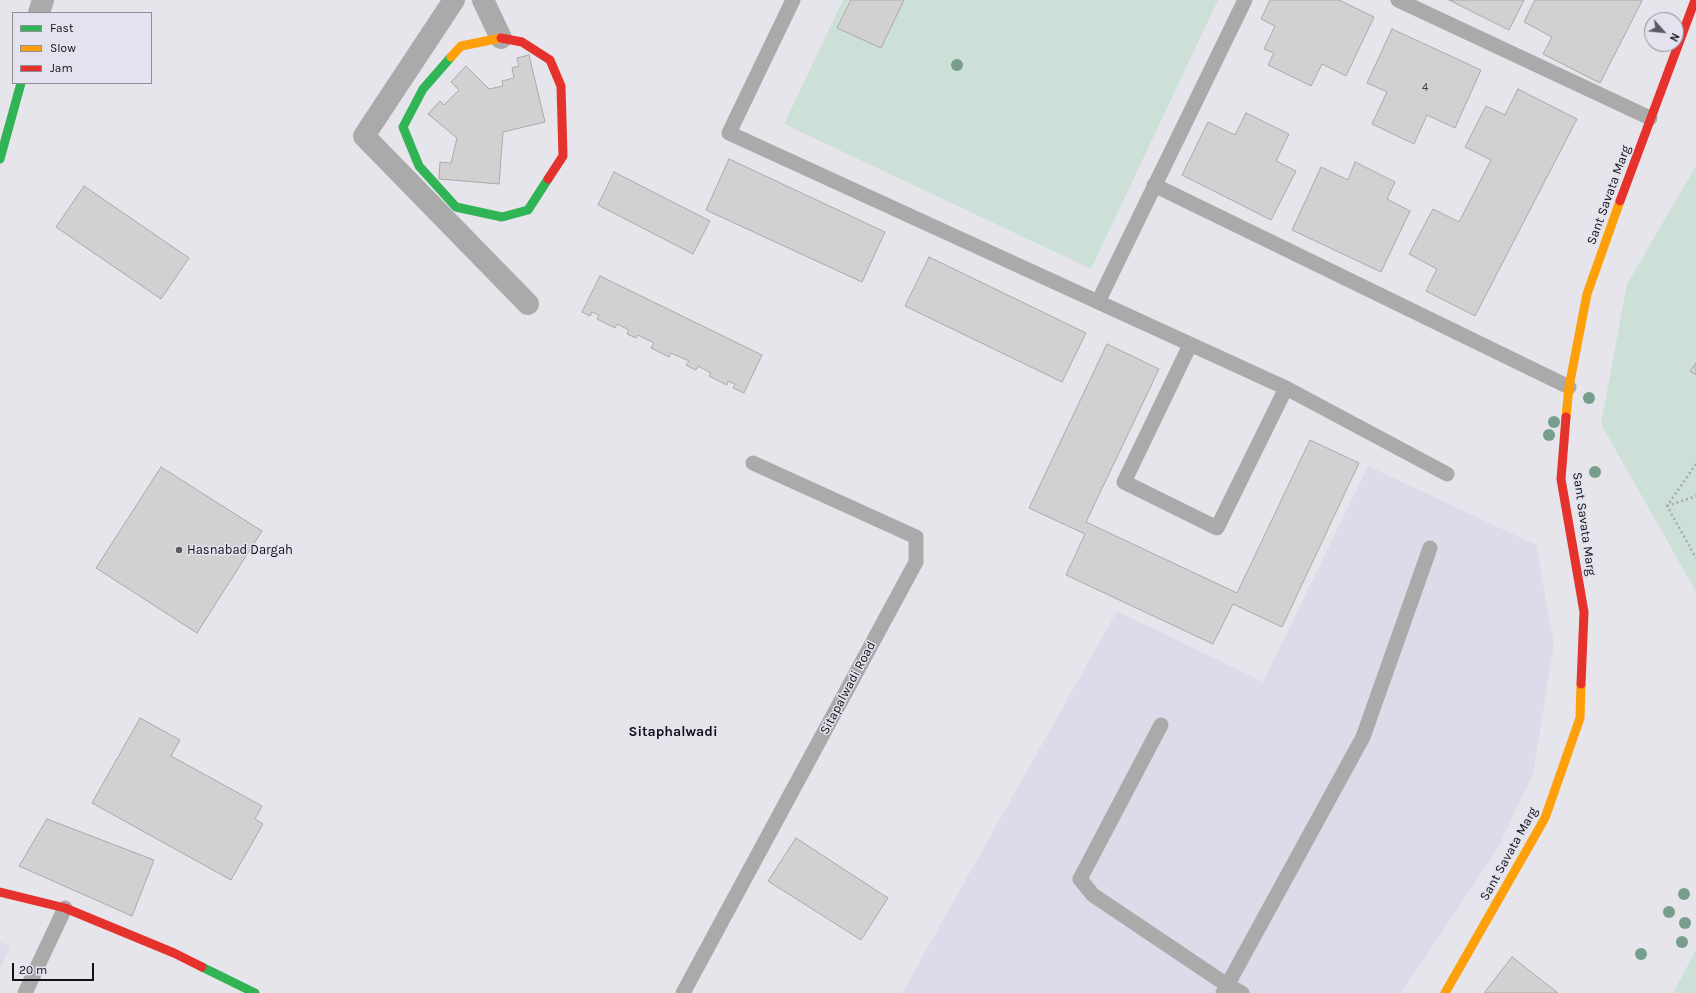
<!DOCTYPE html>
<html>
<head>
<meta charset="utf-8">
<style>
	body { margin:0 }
	#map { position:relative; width:1696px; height:993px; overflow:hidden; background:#e6e5ec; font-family:Karla,sans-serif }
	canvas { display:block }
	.legend { position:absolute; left:12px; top:12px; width:140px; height:72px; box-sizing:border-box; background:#e4e2ef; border:1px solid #908e97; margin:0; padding:5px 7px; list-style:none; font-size:12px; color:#111014 }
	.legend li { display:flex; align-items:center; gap:8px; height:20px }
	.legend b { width:20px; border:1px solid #908e97 }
	.north { position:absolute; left:1644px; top:12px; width:40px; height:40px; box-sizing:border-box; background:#e4e2ef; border:1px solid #908e97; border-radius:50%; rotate:117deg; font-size:11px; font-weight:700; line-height:16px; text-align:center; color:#111014 }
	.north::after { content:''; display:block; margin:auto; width:14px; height:18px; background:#5c5b60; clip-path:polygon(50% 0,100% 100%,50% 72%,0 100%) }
	.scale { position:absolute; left:12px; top:963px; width:82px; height:18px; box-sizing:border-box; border:2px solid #111014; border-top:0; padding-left:5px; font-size:12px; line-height:14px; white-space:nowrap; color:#111014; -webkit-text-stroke:3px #e4e2ef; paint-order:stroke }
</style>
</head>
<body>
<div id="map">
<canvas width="1696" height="993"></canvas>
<ul class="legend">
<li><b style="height:5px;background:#30b455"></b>Fast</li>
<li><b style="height:5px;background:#ff9f0a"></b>Slow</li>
<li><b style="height:5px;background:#e5322d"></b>Jam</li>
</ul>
<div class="north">N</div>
<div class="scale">20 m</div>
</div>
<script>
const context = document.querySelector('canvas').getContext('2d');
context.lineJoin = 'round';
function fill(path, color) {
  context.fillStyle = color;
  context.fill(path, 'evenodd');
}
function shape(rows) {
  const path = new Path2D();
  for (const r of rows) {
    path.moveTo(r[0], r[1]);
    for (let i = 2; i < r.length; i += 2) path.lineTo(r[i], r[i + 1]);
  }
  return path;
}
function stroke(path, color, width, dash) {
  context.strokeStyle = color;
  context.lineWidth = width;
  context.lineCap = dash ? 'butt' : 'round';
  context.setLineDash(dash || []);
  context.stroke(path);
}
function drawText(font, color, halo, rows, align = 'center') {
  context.font = font + ' Karla,sans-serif';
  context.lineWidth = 3;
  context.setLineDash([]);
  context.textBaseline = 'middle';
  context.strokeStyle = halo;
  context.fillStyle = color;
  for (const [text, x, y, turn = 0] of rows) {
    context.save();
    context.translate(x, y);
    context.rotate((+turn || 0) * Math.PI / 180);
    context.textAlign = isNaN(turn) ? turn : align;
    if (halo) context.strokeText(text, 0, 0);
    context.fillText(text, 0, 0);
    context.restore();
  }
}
const built = shape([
	[1368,466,1536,545,1554,643,1533,774,1498,848,1401,993,902,993,1117,611,1263,682],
	[0,942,10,946,0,968]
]);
const green = shape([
	[843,0,1218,0,1091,269,784,124],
	[1696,166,1696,592,1601,424,1627,284],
	[1696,950,1696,993,1673,993]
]);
const building = shape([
	[851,0,904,0,881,48,837,28,851,0],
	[1270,0,1339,0,1374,17,1346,76,1322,64,1311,86,1268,65,1274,53,1264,49,1275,26,1261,19,1270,0],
	[1449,0,1524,0,1509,30,1449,0],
	[1535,0,1641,0,1642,1,1600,83,1543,54,1552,37,1524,22,1535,0],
	[1392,29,1481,70,1455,128,1427,115,1414,144,1372,124,1387,92,1367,83,1392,29],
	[529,55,545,122,503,132,499,184,439,179,440,162,451,163,457,138,428,114,440,101,444,105,459,90,451,82,466,66,489,89,503,86,502,81,514,78,512,68,519,66,517,58,529,55],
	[1518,89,1577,119,1475,316,1426,291,1437,269,1409,254,1433,209,1459,222,1491,160,1465,147,1486,106,1505,115,1518,89],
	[1246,113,1289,134,1276,161,1296,171,1271,220,1182,175,1208,122,1235,135,1246,113],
	[729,159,885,232,862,282,706,210,729,159],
	[1355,162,1395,182,1387,199,1410,211,1381,272,1292,230,1321,167,1348,180,1355,162],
	[614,172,710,221,693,254,598,205,614,172],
	[84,186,189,258,161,299,56,227,84,186],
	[929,257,1086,333,1062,382,905,306,929,257],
	[600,276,762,355,744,393,733,388,735,384,728,381,727,385,709,376,711,373,698,366,696,370,686,365,689,361,671,353,669,357,651,348,654,343,638,335,636,338,627,334,629,330,617,324,615,328,597,319,599,315,592,312,590,316,582,312,600,276],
	[1107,344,1159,369,1086,522,1237,593,1310,440,1359,463,1282,627,1233,604,1213,644,1066,575,1085,534,1029,508,1107,344],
	[1696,363,1696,375,1690,371,1696,363],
	[161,467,262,531,197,633,96,568,161,467],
	[140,718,180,740,171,756,262,806,255,819,263,824,231,880,92,803,140,718],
	[47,819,154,860,132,916,19,866,47,819],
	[796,838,888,898,861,940,768,881,796,838],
	[1512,957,1558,993,1484,993,1512,957]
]);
const path = shape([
	[1696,464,1667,506,1696,558],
	[1667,506,1696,496]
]);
const lane = shape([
	[793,0,729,133,1286,388,1447,474],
	[1398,0,1650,118],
	[1154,185,1569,387],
	[1098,302,1245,0],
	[1190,345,1124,482,1217,528,1286,388],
	[1161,725,1080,879,1093,895,1227,985,1242,993],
	[25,993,65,908],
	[683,993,916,562,916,537,753,463],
	[1223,993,1363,737,1430,548]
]);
const street = shape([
	[454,0,364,136,528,304],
	[483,0,501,38],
	[39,13,43,0]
]);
const fast = shape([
	[451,57,423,89,403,127,419,166,456,207,502,217,528,210,548,179],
	[0,159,21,83],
	[202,967,255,993]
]);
const slow = shape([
	[451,57,461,46,501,38],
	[1566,417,1569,387,1587,294,1620,201],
	[1445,993,1545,818,1580,718,1581,684]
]);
const jam = shape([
	[501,38,522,42,550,60,561,86,563,156,548,179],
	[1620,201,1695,0],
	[1566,417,1561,479,1584,612,1581,684],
	[0,892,65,908,174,953,202,967]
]);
const trees = [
	[957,65],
	[1589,398],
	[1554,422],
	[1549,435],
	[1595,472],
	[1684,894],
	[1669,912],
	[1685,923],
	[1682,942],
	[1641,954]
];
const markers = [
	[179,550,4,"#5c5b60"]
];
const numberNames = [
	["4",1425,88]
];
const streetNames = [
	["Sant Savata Marg",1609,195,-70],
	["Sant Savata Marg",1584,524,82],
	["Sitapalwadi Road",848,688,-62],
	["Sant Savata Marg",1509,854,-61]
];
const poiNames = [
	["Hasnabad Dargah",187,550]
];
const neighbourhoodNames = [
	["Sitaphalwadi",673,732]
];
fill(built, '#dddae9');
fill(green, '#cde0d7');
fill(building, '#d3d0d1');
stroke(building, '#aba8ab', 1);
stroke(path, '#aaaaab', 2.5, [2, 3]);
stroke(lane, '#abaaab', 15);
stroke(street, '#abaaab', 22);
stroke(fast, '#30b455', 9);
stroke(slow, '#ff9f0a', 9);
stroke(jam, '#e5322d', 9);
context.fillStyle = '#779d8c';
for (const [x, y] of trees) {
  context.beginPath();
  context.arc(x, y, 6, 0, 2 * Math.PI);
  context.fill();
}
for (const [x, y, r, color] of markers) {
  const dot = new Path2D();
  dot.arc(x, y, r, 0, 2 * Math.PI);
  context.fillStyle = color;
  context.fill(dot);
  stroke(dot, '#e4e2ef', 1.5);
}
drawText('11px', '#424043', null, numberNames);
drawText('13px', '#111014', '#e4e2ef', streetNames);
drawText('13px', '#111014', '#e4e2ef', poiNames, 'left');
drawText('bold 14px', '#111014', '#e4e2ef', neighbourhoodNames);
</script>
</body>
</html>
